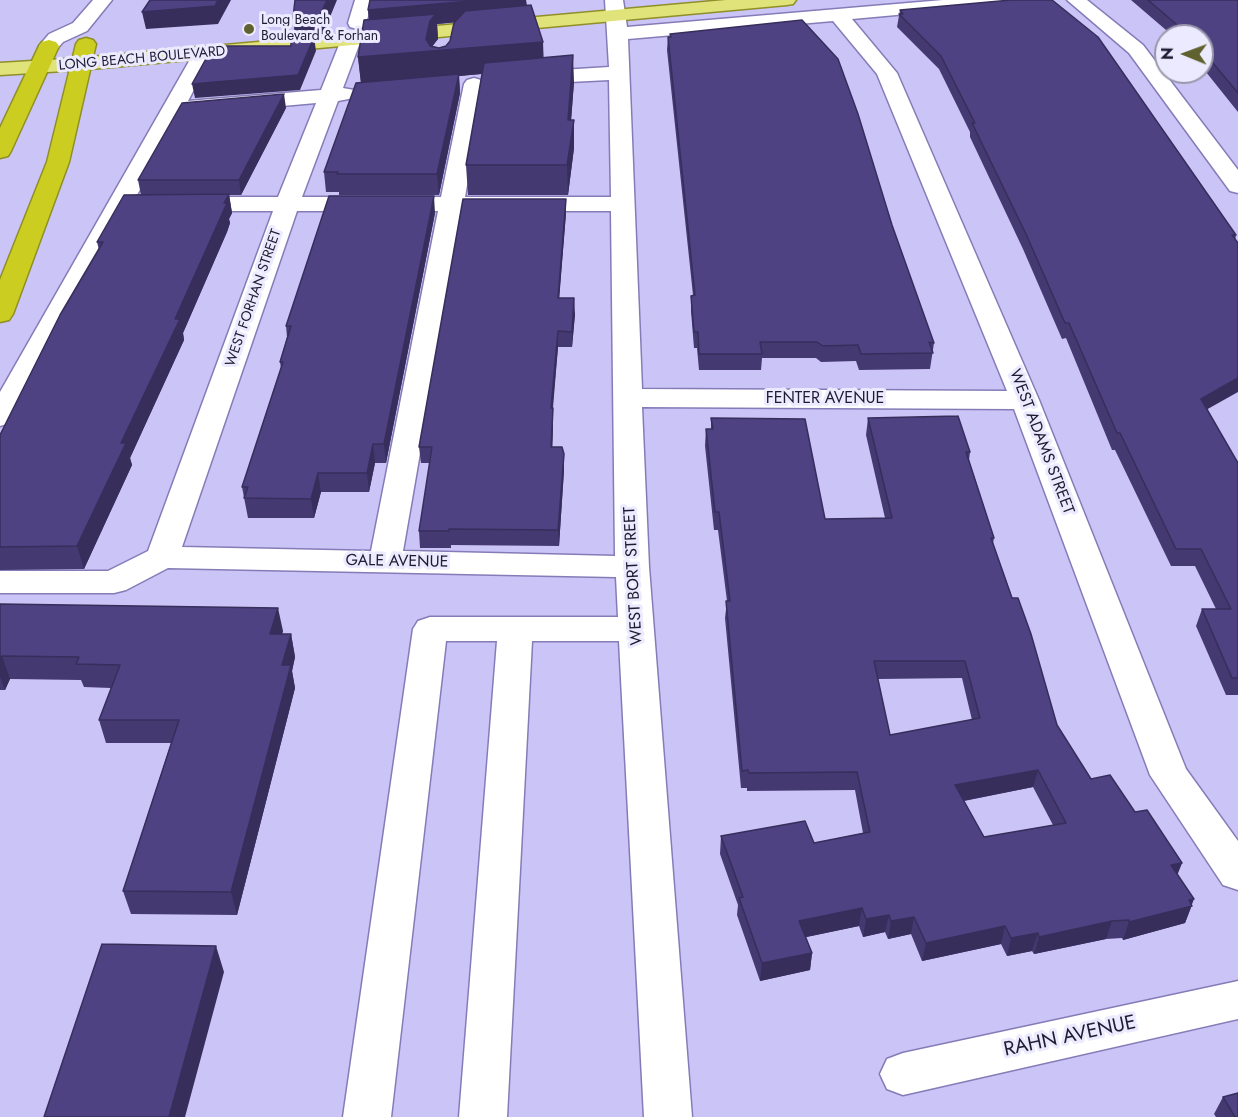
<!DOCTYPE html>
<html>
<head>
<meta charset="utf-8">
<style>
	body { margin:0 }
	#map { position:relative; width:1238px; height:1117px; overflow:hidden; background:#cbc4f7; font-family:Jost,sans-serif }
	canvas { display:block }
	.north { position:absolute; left:1154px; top:24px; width:60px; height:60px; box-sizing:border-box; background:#eceafe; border:2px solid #9a97ac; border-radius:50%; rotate:271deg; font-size:16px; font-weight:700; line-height:24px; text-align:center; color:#1f1b32 }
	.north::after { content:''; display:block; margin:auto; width:21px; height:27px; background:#5f612e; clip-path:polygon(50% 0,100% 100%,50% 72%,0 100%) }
</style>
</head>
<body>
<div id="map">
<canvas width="1238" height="1117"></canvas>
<div class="north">N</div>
</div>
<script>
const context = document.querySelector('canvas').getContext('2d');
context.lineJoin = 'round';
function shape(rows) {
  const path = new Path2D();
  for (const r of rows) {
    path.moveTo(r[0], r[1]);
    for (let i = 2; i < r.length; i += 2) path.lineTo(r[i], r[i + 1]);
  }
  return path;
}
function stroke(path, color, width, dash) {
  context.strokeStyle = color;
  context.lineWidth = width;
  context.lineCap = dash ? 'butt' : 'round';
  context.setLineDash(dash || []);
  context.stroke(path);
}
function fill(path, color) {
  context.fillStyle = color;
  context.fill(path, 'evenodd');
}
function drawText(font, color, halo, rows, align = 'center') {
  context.font = font + ' Jost,sans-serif';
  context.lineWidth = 6;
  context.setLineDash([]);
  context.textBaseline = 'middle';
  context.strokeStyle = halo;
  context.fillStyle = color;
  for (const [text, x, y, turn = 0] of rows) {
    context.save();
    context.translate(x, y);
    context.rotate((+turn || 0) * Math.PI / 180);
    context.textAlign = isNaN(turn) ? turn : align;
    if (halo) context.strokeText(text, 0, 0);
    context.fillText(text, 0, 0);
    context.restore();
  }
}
const minor = shape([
	[93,0,112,0,87,31,63,42,56,50,42,50,39,46,49,34,73,23,93,0],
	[355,0,373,0,366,23,364,27,357,29,350,27,348,23,355,0],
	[605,0,623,0,627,27,943,0,1015,0,1012,4,1006,5,852,19,897,73,1039,400,1186,769,1238,841,1238,890,1223,885,1150,775,1014,409,642,407,649,567,692,1117,644,1117,619,641,532,641,507,1117,459,1117,497,641,446,641,391,1117,343,1117,413,629,418,621,430,617,618,617,616,577,168,568,126,590,114,593,0,593,0,571,108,571,148,551,273,211,185,211,177,209,173,204,177,199,185,197,278,197,316,103,181,115,15,417,10,423,0,426,0,392,196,49,203,47,210,49,213,53,188,101,321,90,341,40,344,36,351,34,358,36,361,40,343,88,354,90,357,94,354,98,338,101,302,197,441,197,464,84,467,80,474,78,481,80,484,84,465,197,611,197,609,80,530,84,523,82,520,78,523,74,530,72,609,67,605,0],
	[833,21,877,74,1007,391,642,389,628,39,833,21],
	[297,211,438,211,371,551,182,547,297,211],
	[462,211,611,211,615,556,403,551,462,211],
	[1067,0,1087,0,1143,45,1238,170,1238,193,1230,191,1129,53,1067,0],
	[1238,981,1238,1019,903,1095,887,1089,880,1074,887,1059,903,1053,1238,981]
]);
const major = shape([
	[726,0,796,0,793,4,787,5,80,70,0,75,0,63,80,58,726,0]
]);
const highway = shape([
	[86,38,93,40,96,44,69,162,13,314,9,320,0,322,0,280,47,162,76,44,79,40,86,38],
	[49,40,56,42,59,46,11,151,8,156,0,158,0,128,39,46,42,42,49,40]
]);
const wall = shape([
	[526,0,527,6,543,42,543,58,574,82,571,120,574,120,574,148,568,195,468,195,466,165,482,74,459,76,460,93,439,195,339,195,339,192,326,192,324,172,361,82,358,57,369,20,368,10],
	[455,22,450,41,446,46,439,48,432,46,438,39,437,24],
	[1131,0,1238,0,1238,112,1202,67,1202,36,1173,36],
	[900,10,1236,235,1207,409,1238,463,1238,695,1226,695,1196,626,1202,609,1216,609,1195,566,1171,566,1115,450,1112,450,1066,338,1062,339,1023,249,970,137,970,132,939,69,897,27],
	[668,37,892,225,934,343,930,369,859,370,856,361,821,362,816,358,762,358,761,370,699,370,697,348,694,348,691,311,691,296,693,295,667,50],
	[286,108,241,195,229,195,232,213,229,219,230,223,227,232,183,333,184,340,130,458,132,465,84,569,0,570,0,435,99,250,97,242,141,195,138,180],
	[435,213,386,463,375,463,369,492,321,492,314,518,248,518,242,487,281,368,280,362,287,337,286,326],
	[566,213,559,298,575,314,572,347,558,347,553,408,553,424,552,447,564,470,559,546,451,545,451,548,420,548,419,531,430,463,421,463,419,447],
	[711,418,825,519,885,518,866,435,868,418,970,452,969,460,994,538,993,543,1057,725,1091,779,1135,812,1182,863,1177,874,1192,905,1185,923,1123,940,1122,938,1106,939,1034,954,1032,951,1007,956,1001,944,922,961,911,934,888,939,885,932,863,937,859,926,806,937,812,953,810,970,760,981,737,915,738,905,720,854,721,836,814,843,863,833,855,790,747,791,747,788,741,788,725,618,727,601,718,530,714,530,705,446,706,429,711,429],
	[962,678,972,720,890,735,878,679],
	[1033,787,1053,825,984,837,964,801],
	[0,604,283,631,282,634,291,634,295,657,292,671,295,688,237,915,131,914,123,891,171,743,106,743,99,720,111,688,84,687,81,680,10,679,5,690,0,690],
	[1223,1097,1238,1117,1216,1117,1214,1114]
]);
const shadedWall = shape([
	[218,0,231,0,218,24,146,29,142,12],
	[327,0,337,0,323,34,295,36,293,18],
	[482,0,526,0,527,16,437,24,438,39,432,47,431,51,543,42,544,68,459,76,460,93,439,195,437,174,361,84,358,57,370,30,368,10],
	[314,37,316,51,300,90,195,98,192,84],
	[573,55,574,82,569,148,568,120],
	[284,94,286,108,241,195,239,180],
	[574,120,574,148,568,195,567,165],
	[229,194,232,213,229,219,230,223,227,232,183,333,184,340,130,458,132,465,84,569,77,546,224,203],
	[434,196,435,213,386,463,384,444],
	[566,199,566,213,558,314,558,298],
	[574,298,575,314,572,347,572,332],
	[558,331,558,347,551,424,551,408],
	[1238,378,1238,392,1197,415,1201,399],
	[553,408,553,424,552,464,551,447],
	[373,444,375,463,369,492,367,473],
	[564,454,564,470,559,546,558,530],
	[318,473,321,492,314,518,311,499],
	[278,608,283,631,275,657,270,634],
	[291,634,295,657,292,671,295,688,237,915,231,892,282,665],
	[2,656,10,679,5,690,0,677,0,659],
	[1038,770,1033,787,952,803,955,785],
	[1182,863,1175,881,1171,865],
	[1194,899,1185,923,1123,940,1129,922,1189,900],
	[862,908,859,926,797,939,799,921],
	[889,915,885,932,863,937,866,919],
	[914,917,911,934,888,939,891,921],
	[1112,921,1106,939,1034,954,1039,937],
	[1005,926,1001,944,922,961,926,943],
	[1038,933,1032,951,1007,956,1011,938],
	[216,946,224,972,185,1117,169,1117],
	[812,953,810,970,760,981,762,963]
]);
const building = shape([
	[150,0,218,0,215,6,142,12,150,0],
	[295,0,327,0,320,15,293,18,295,0],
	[370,0,482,0,368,10,370,0],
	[1011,0,1052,0,1098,37,1236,235,1232,235,1238,243,1238,378,1201,399,1238,463,1238,678,1232,678,1202,609,1231,609,1201,549,1176,549,1120,433,1117,433,1069,323,1065,323,1026,234,972,123,975,123,941,56,899,14,903,14,900,10,1011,0],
	[1148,0,1238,0,1238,93,1202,50,1202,36,1190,36,1148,0],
	[531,5,543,42,358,57,364,20,436,14,430,21,426,39,430,46,439,48,446,46,450,41,454,23,465,11,531,5],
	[802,20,838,59,858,114,892,225,934,343,929,342,933,353,861,354,858,345,823,346,817,342,760,342,762,354,699,354,698,332,694,332,691,296,695,295,668,37,671,37,670,34,802,20],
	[314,37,298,75,192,84,213,46,291,46,291,39,314,37],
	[573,55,568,120,574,120,567,165,466,165,484,63,573,55],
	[459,74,437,174,337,174,338,172,324,172,356,83,459,74],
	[284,94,239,180,138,180,182,103,284,94],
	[229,194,224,203,227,203,223,212,175,319,180,319,121,443,126,443,77,546,0,547,0,435,60,315,103,242,97,242,124,195,229,194],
	[329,196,434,196,384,444,373,444,367,473,318,473,311,499,244,498,248,487,242,487,283,362,280,362,291,326,286,326,329,196],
	[463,199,566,199,558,298,574,298,572,332,558,331,551,408,553,408,551,447,562,447,564,454,558,530,449,529,449,531,419,531,432,447,419,447,463,199],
	[958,416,970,452,966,452,994,538,991,538,1012,598,1018,598,1031,634,1057,725,1091,779,1110,775,1135,812,1147,810,1182,863,1171,865,1194,899,1189,900,1192,906,1129,922,1129,920,1112,921,1039,937,1038,933,1011,938,1005,926,926,943,914,917,891,921,889,915,866,919,862,908,799,921,812,953,762,963,739,898,743,897,721,836,805,821,814,843,870,832,857,772,749,773,748,770,742,771,726,601,730,601,719,512,715,512,706,429,713,429,711,418,805,419,825,519,892,518,868,418,958,416],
	[874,661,965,661,980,718,890,735,874,661],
	[1038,770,1066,823,984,837,955,785,1038,770],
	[0,604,278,608,270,634,291,634,282,665,291,665,231,892,123,891,179,720,99,720,120,665,76,664,79,657,2,656,0,659,0,604],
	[102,944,216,946,169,1117,44,1117,102,944],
	[1238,1093,1238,1117,1235,1117,1223,1097,1238,1093]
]);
const markers = [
	[249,29,6,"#5f612e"]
];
const farPoinames = [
	["Long Beach",261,21],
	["Boulevard & Forhan",261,37]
];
const farStreetnames = [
	["LONG BEACH BOULEVARD",142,59,-5],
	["WEST FORHAN STREET",254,298,-71]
];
const streetNames = [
	["FENTER AVENUE",825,399],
	["WEST ADAMS STREET",1041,442,69],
	["GALE AVENUE",397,562,1],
	["WEST BORT STREET",634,576,-93]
];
const nearStreetnames = [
	["RAHN AVENUE",1070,1037,-12]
];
stroke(minor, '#857cb7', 3);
stroke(major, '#8f8f27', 3);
stroke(highway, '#8f8f27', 3);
fill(minor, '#fff');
fill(major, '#e0e27a');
fill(highway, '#cbce21');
fill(wall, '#443971');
fill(shadedWall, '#372e5c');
fill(building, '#4f4283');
stroke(building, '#372e5c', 1.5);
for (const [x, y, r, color] of markers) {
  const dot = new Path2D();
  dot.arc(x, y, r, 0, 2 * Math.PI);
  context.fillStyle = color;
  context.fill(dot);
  stroke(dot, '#eceafe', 2);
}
drawText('14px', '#1f1b32', '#eceafe', farPoinames, 'left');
drawText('14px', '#1f1b32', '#eceafe', farStreetnames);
drawText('16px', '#1f1b32', '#eceafe', streetNames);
drawText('20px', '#1f1b32', '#eceafe', nearStreetnames);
</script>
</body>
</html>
